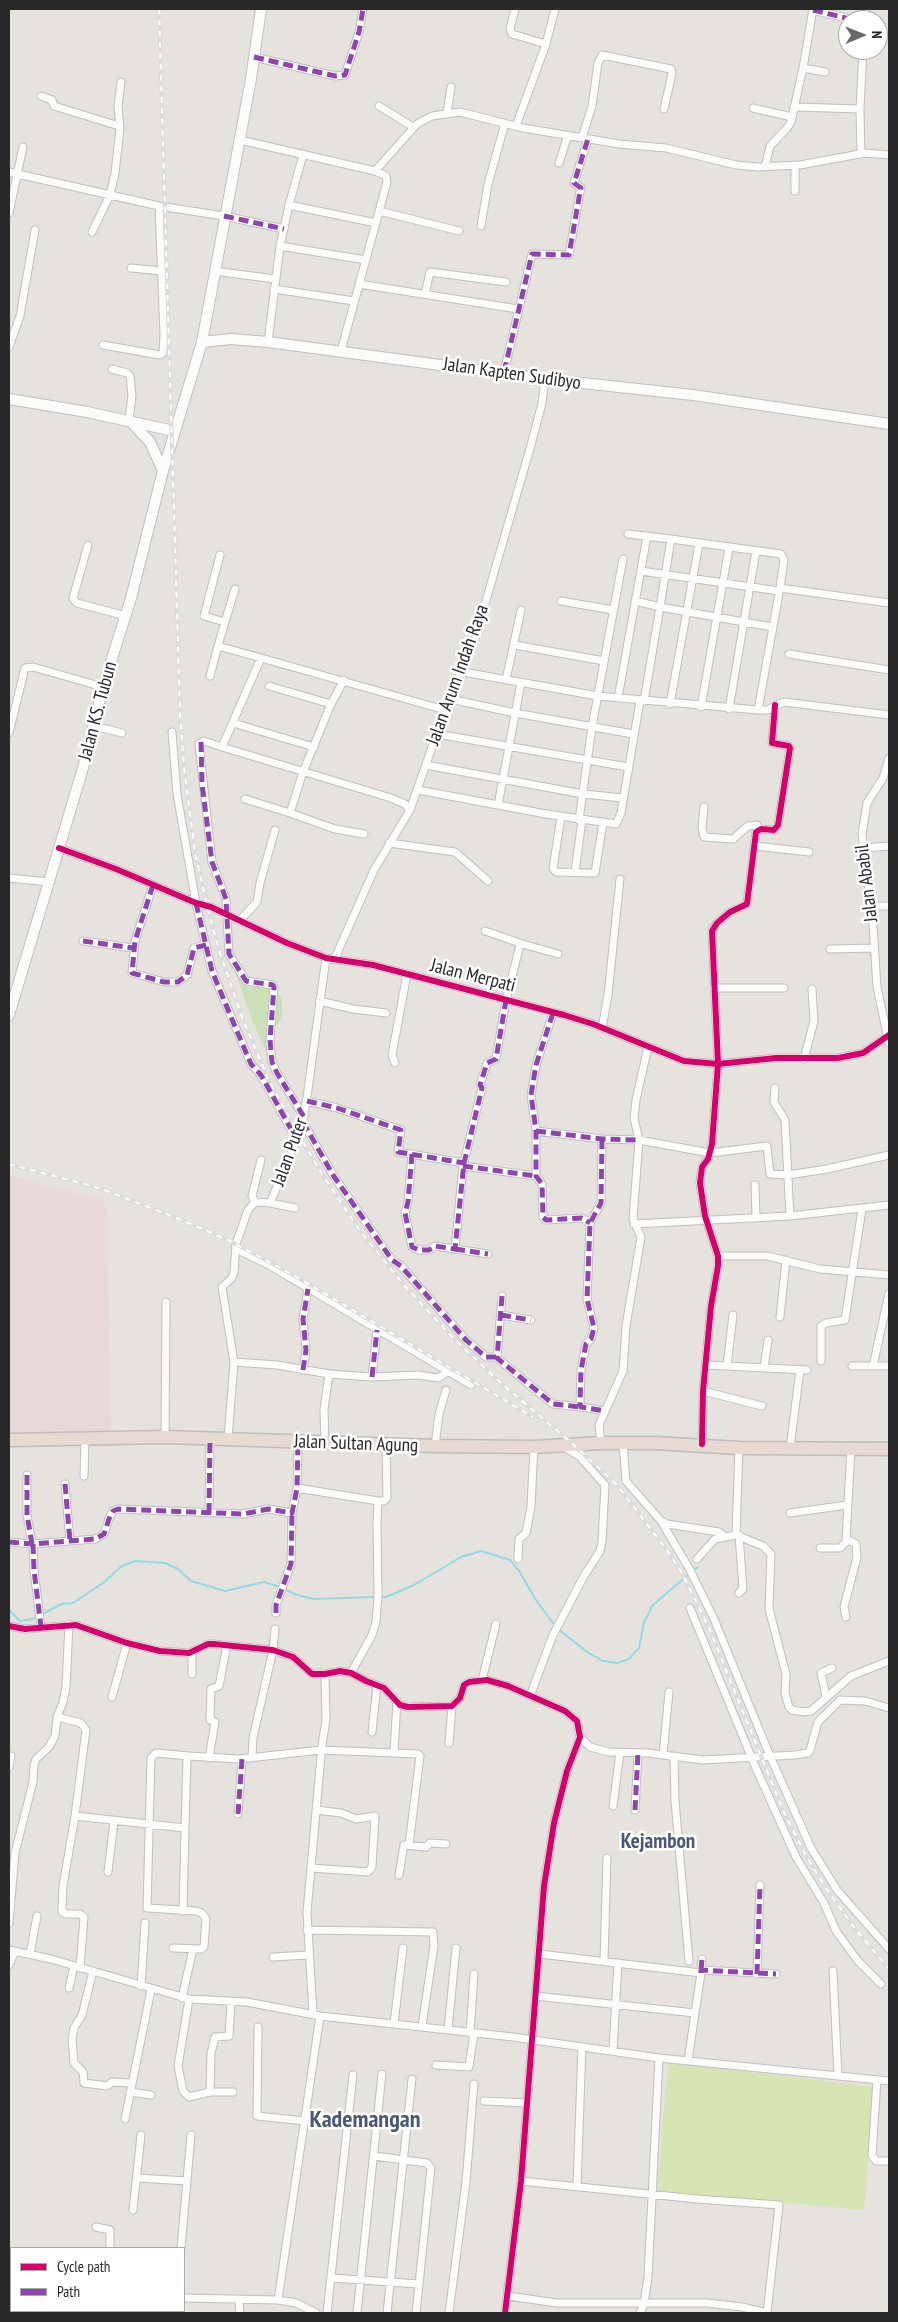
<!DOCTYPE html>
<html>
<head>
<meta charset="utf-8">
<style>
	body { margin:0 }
	#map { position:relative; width:898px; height:2322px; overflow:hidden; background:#e6e2de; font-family:"PT Sans Narrow",sans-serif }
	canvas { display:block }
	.frame { position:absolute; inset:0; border:10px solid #282828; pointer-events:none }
	.legend { position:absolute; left:10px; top:2247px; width:175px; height:65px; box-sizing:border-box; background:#fff; border:1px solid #a9a9a9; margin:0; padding:6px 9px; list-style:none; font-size:15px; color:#282828 }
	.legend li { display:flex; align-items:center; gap:10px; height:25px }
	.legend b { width:25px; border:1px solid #a9a9a9 }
	.north { position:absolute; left:838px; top:10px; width:50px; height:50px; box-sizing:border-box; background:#fff; border:1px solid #a9a9a9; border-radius:50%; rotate:89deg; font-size:14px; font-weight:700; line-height:20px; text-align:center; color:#282828 }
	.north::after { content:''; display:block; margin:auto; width:18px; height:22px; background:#6a6968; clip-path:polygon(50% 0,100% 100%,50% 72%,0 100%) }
</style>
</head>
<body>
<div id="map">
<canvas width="898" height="2322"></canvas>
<div class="frame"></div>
<ul class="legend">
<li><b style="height:6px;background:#d6006c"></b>Cycle path</li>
<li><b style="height:6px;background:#8e44ad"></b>Path</li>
</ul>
<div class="north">N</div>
</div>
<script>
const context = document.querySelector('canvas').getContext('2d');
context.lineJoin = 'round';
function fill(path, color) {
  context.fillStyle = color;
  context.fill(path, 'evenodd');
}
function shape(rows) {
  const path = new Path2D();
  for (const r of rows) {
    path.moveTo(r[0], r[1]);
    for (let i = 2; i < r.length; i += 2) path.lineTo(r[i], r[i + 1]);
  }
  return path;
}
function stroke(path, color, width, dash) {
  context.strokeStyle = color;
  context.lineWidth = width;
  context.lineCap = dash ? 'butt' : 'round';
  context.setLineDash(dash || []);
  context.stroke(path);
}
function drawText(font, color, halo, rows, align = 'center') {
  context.font = font + ' "PT Sans Narrow",sans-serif';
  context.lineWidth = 5;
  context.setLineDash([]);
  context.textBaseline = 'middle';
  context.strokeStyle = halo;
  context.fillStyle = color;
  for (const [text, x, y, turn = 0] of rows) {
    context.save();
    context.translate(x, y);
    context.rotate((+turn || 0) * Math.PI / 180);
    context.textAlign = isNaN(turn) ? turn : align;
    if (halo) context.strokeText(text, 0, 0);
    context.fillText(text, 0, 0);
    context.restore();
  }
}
const medical = shape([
	[9,1176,103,1200,107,1211,111,1447,9,1445]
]);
const green = shape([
	[234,969,239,972,247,987,271,988,282,997,282,1014,279,1023,273,1028,272,1045,267,1053,252,1020]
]);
const pitch = shape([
	[668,2062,874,2087,864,2210,657,2191]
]);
const stream = shape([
	[692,1571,698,1567],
	[284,1589,297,1595,313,1599,375,1597],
	[380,1597,386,1597,414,1585,461,1557,481,1551,510,1560,519,1571,536,1600,555,1626],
	[9,1610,20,1621,33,1619,61,1604,73,1603,103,1583,122,1566,135,1561,165,1563,178,1569,191,1581,225,1591,264,1582,280,1587],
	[558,1629,587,1652,603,1661,617,1663,629,1659,639,1648,644,1622,653,1605,689,1574]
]);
const street = shape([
	[515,9,510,29,512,34,546,44,516,126],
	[813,10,854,20],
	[864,20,866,9],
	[546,44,555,9],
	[254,57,335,76,345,75,359,32,363,9],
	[803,68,825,72],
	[41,96,52,100,54,106,119,126],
	[379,106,413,127],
	[794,107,860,109],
	[753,108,792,117],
	[447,113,451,87],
	[582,138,592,106,598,63,602,55,671,69,672,74,664,109],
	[240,140,375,171,417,124,432,116,460,112,523,128,619,144,666,148,736,165,758,167,800,165,865,153,889,155],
	[861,154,860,109,863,50],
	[559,163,568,135],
	[795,165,795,191],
	[765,167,770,146,788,127,791,122,803,68,813,9],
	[9,172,159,206,224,216,284,229],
	[289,205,303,155],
	[379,211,459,231],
	[9,213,23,147],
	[481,226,488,184,505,123],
	[92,232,110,195,115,173,120,129,118,106,121,82],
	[280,246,366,260],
	[131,268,162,271],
	[214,271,275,279],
	[359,284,518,309],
	[274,289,354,301],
	[425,294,430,272,506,282],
	[268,342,280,246,289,205,376,223],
	[103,345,160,355,163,353,164,334,159,206],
	[9,347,20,316,35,230],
	[341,351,387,182,386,176,375,171],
	[112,369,127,373,130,376,132,395,129,420],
	[504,372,532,254,569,255,580,192,581,188,574,183,588,139],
	[628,534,671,539],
	[88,545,73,598,74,600,77,603,126,616],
	[220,555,204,616,225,622,218,646,261,658],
	[641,571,779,591],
	[561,601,613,610],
	[635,601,660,607,671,539,781,554,784,560,780,588],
	[225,622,235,589],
	[515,645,604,661],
	[789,654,889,670],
	[463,672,598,696,758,710,780,588,889,603],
	[210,676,218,646],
	[344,680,331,704,303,772,290,813,335,829,364,834],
	[506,680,521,610],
	[269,686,331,704],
	[618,698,647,536],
	[450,699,515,713,633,734],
	[644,701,660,607,772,627],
	[670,704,699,544],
	[701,707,729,548],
	[729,709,756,551],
	[758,710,767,710,784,702,889,715],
	[233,723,314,747],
	[94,726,122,733],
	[172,732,177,794,196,903,212,971,251,1064,261,1075,297,1140],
	[9,733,25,668,33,667,103,687],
	[437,734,628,767],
	[222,747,204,741,199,744,212,862,226,899,229,954,246,981,273,985,274,987,270,1040,272,1062,277,1073,304,1117],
	[889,758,883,778,867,803,862,834,873,925,877,987,889,1043],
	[426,765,583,794,623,798],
	[418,790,546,814,616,824,621,813,640,701],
	[245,799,290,813],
	[498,805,521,683],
	[704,807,702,828,704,837,733,839,748,826,757,825,759,829],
	[410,810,405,804,391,798,222,747,261,658,445,710],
	[561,817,553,868,556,872,595,873,603,823],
	[579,820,592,727,623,559],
	[389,843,455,852,488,881],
	[755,846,809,852],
	[59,848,116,869,196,903,211,907,287,943,326,958,373,965,564,1015,593,1024,684,1061,718,1064,776,1058,838,1058,863,1053,889,1035],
	[864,848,889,846],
	[575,872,582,820],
	[9,878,49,882],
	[153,885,135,941,132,973,164,982,178,982,187,975,194,948,206,945],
	[870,906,889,906],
	[239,921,257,902,260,883,275,830],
	[83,941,133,948],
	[519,943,558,954],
	[830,949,874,948],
	[335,958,374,870,410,810,445,710,474,642,531,445,542,403,545,379],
	[714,988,784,988],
	[319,1001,353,1009,386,1013],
	[553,1013,536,1065,531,1095,536,1131,536,1176,542,1184,543,1217,546,1220,582,1218,590,1223],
	[602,1028,608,995,620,879],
	[804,1059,814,1021,812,989],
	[395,1063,392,1055,407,974],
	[775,1088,774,1102,785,1120,790,1216],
	[307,1101,337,1108,401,1130,398,1152,464,1163],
	[303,1122,333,1175,392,1260,401,1266,466,1340,486,1357,496,1357],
	[536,1131,602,1139,639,1140,710,1153,767,1146,770,1174,788,1175,827,1169,889,1155],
	[602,1139,601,1203,590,1223,588,1274,587,1299,594,1328,591,1339,586,1344,581,1370,580,1403,581,1407,605,1411],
	[412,1154,408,1202,405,1213,412,1247,419,1250,429,1250,435,1246,455,1249,463,1166,482,1088,480,1085,487,1063,496,1059,506,1000,520,945,517,942,485,931],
	[463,1166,536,1176],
	[755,1185,756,1218],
	[255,1202,252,1196,261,1160],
	[270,1203,295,1208],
	[634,1224,790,1216,889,1205],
	[236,1249,269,1265,471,1385],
	[455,1249,488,1254],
	[718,1256,767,1256,820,1269,889,1275],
	[502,1296,497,1358,553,1404,581,1407],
	[501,1315,531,1320],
	[780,1317,786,1260],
	[821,1361,821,1326,826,1323,845,1320,862,1209],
	[234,1362,277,1365,329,1374,324,1409,325,1443],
	[706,1365,807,1370],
	[727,1366,733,1315],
	[852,1366,889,1366],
	[873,1366,889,1293],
	[764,1368,768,1340],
	[303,1370,306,1350,303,1319,308,1289],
	[329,1374,372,1377,418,1375,438,1378,449,1371],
	[372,1377,377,1330],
	[703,1391,762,1406],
	[165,1437,166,1302],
	[228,1439,234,1362,222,1287,232,1278,234,1272,236,1244,248,1210,255,1202,270,1203,301,1130,307,1097,326,958],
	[601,1443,599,1425,623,1371,626,1326,641,1237,633,1219,639,1140,634,1118,636,1100,648,1047],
	[623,1443,626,1481,661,1521,667,1524,719,1532,724,1536],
	[702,1444,703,1391,711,1306,718,1266,718,1256,705,1216,700,1183,702,1167,708,1159,712,1144,718,1064,712,931,717,923,730,912,747,904,756,832,761,829,774,830,778,825,790,748,789,746,772,743,775,705],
	[435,1446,439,1414,446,1390],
	[790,1448,800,1370],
	[27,1475,27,1515,32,1544],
	[84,1476,85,1438],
	[65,1484,70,1541],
	[297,1488,378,1501],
	[209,1513,210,1439],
	[790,1513,847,1505],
	[661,1521,690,1570,714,1619,770,1756,811,1848,837,1890,889,1949],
	[736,1535,739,1448],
	[9,1542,32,1544,95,1539,104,1534,110,1516,113,1511,118,1509,243,1514,268,1509,292,1513,297,1488,298,1442],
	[33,1544,34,1570,41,1627],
	[820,1548,840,1548,848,1540],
	[518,1559,519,1539,526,1533,531,1507,534,1447],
	[697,1559,715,1539,736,1535,763,1546,771,1554,769,1609,786,1674,785,1693,789,1707,792,1710,804,1712,811,1711,851,1676,889,1661],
	[739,1593,743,1589,739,1535],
	[690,1608,755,1766,796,1857,824,1903,836,1931,858,1961,881,1984],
	[276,1613,276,1605,291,1564,292,1513],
	[846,1617,844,1607,857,1557,856,1544,846,1539,851,1449],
	[69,1624,66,1687,63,1702,57,1717,81,1723,86,1730,75,1816,185,1828,183,1911],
	[9,1626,25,1629,76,1625,127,1643,160,1651,189,1653,208,1644,214,1644,273,1650,293,1657,312,1674,325,1674,340,1671,351,1673,366,1681,384,1688,400,1705,408,1707,452,1706,460,1698,464,1685,469,1682,487,1680,508,1686,565,1711,577,1721,580,1737,567,1771,554,1823,544,1886,521,2181,505,2313],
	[351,1673,372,1635,376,1622,378,1595,377,1523,378,1501,384,1501,387,1498,386,1446],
	[192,1674,192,1652],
	[482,1680,496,1624],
	[530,1696,553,1635,584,1576,600,1551,602,1542,605,1485,579,1456,562,1446],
	[826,1696,821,1673,832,1668],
	[112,1697,127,1643],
	[372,1732,377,1685],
	[580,1737,590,1747,609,1752,647,1753,703,1760,795,1755,808,1753,810,1750,818,1722,840,1700,865,1701,889,1708],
	[449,1743,452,1706],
	[394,1752,397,1701],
	[663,1755,669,1692],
	[674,1756,675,1801,689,1961],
	[209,1758,215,1722,210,1720,211,1689,219,1686,227,1645],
	[252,1758,253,1738,273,1650,275,1629],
	[9,1767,11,1756],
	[613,1806,620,1752],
	[635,1810,638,1753],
	[238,1814,242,1759],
	[75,1816,63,1886,62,1908,62,1912,66,1914,80,1914,84,1917,80,1968],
	[185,1828,187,1759,189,1756,239,1759,321,1750,418,1754,420,1756,409,1845],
	[311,1868,368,1872,372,1867,375,1816,356,1819,341,1813,316,1810],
	[108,1872,114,1821],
	[399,1875,404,1845,426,1847,430,1843,446,1844],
	[9,1923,15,1853,33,1782,34,1765,36,1759,49,1747,55,1736,57,1717],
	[307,1930,433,1932,434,1946,422,2026],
	[173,1948,201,1949,204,1947,206,1919,202,1913,196,1911,147,1908,151,1758,156,1753,189,1756],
	[9,1950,51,1959,189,1999,247,2002,320,2016,513,2037,659,2058],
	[30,1954,37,1916],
	[540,1954,701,1973,688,2061],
	[273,1957,308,1955],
	[604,1961,607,1858],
	[9,1965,15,1951],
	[701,1970,702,1959],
	[93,1971,82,2015,74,2028,72,2039,74,2063,83,2072,84,2083,107,2086,112,2082,131,2083],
	[833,1971,838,2075],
	[701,1973,701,1970,776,1974],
	[757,1974,760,1885],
	[141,1986,145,1923],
	[69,1988,74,1966],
	[535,1996,695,2013],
	[182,1998,193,1949],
	[189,1999,178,2066,183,2091,189,2097,210,2092,233,2092],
	[313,2014,307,1912,322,1745,326,1720,325,1674],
	[394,2024,403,1948],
	[258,2027,257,2116,305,2121],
	[448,2030,456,1948],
	[470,2033,474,1974],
	[613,2050,618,1963],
	[436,2065,469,2067,474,2033],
	[877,2080,872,2155,876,2161,889,2161],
	[130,2092,151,2095],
	[210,2092,211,2053,215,2037,229,2036,231,2002],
	[484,2101,527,2103],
	[125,2119,151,1990],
	[374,2156,427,2163,431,2168,416,2313],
	[137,2178,187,2181],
	[521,2181,697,2199,779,2205,767,2313],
	[577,2186,582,2047],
	[133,2210,141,2135],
	[96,2227,110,2230,110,2248],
	[181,2248,191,2135],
	[9,2267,11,2268],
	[332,2278,419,2284],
	[508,2296,557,2303,707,2303,742,2307,767,2313],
	[184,2298,278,2300,296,2303,316,2313],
	[239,2299,240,2313],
	[278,2300,320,2016],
	[44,2313,44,2311],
	[327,2313,353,2075],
	[357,2313,382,2074],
	[387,2313,412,2079],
	[449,2313,466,2182,474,2084],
	[640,2313,644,2304,648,2277,659,2058,889,2081]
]);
const secondary = shape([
	[202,342,251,79,261,9],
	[9,399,87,412,174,431],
	[130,421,150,442,163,471],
	[9,1015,83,768,103,687,131,598,163,471,202,342,231,339,268,342,545,379,693,395,889,424]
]);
const highway = shape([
	[9,1440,165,1437,435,1446,534,1447,601,1443,655,1443,739,1448,889,1449]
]);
const rail = shape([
	[159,9,180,713,184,767,195,852,207,906,219,950,242,1017,268,1079,299,1135,320,1171,360,1231,404,1285,453,1338,502,1384,574,1445,617,1485,666,1549,682,1573,709,1628,782,1808,804,1852,825,1887,856,1930,889,1969],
	[9,1164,99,1188,177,1218,230,1241,295,1276,533,1417]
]);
const quiet = shape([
	[813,10,854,20],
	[254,57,335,76,345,75,359,32,363,9],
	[224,216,284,229],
	[504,372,532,254,569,255,580,192,581,188,574,183,588,139],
	[201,742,202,784,212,862,226,899,229,954,246,981,273,985,274,987,270,1040,272,1062,277,1073,304,1117],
	[153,885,135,941,132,973,164,982,178,982,187,975,194,948,206,945],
	[196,903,212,971,236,1029,251,1064,261,1075,297,1140],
	[83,941,133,948],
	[553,1013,536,1065,531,1095,536,1131,536,1176,542,1184,543,1217,546,1220,582,1218,590,1223],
	[307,1101,337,1108,401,1130,398,1152,464,1163],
	[303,1122,333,1175,392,1260,401,1266,466,1340,486,1357,496,1357],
	[536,1131,602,1139,639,1140],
	[602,1139,601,1203,590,1223,588,1274,587,1299,594,1328,591,1339,586,1344,581,1370,580,1403,581,1407,605,1411],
	[412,1154,408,1202,405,1213,412,1247,419,1250,429,1250,435,1246,455,1249,464,1163,482,1088,480,1085,487,1063,496,1059,506,1000],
	[463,1166,536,1176],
	[455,1249,488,1254],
	[502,1296,497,1358,553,1404,581,1407],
	[501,1315,531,1320],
	[303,1370,306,1350,303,1319,308,1289],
	[372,1377,377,1330],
	[27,1475,27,1515,32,1544],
	[65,1484,70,1541],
	[209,1513,210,1439],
	[9,1542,32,1544,95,1539,104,1534,110,1516,113,1511,118,1509,243,1514,268,1509,292,1513,297,1488,298,1442],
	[33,1544,34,1570,41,1627],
	[276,1613,276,1605,291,1564,292,1513],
	[635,1810,638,1753],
	[238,1814,242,1759],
	[701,1970,702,1959],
	[701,1973,701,1970,776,1974],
	[757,1974,760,1885]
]);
const cycleway = shape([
	[59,848,116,869,196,903,211,907,287,943,326,958,373,965,564,1015,593,1024,684,1061,718,1064,776,1058,838,1058,863,1053,889,1035],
	[702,1444,703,1391,711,1306,718,1266,718,1256,705,1216,700,1183,702,1167,708,1159,712,1144,718,1064,712,931,717,923,730,912,747,904,756,832,761,829,774,830,778,825,790,748,789,746,772,743,775,705],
	[9,1626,25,1629,76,1625,127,1643,160,1651,189,1653,208,1644,214,1644,273,1650,293,1657,312,1674,325,1674,340,1671,351,1673,366,1681,384,1688,400,1705,408,1707,452,1706,460,1698,464,1685,469,1682,487,1680,508,1686,565,1711,577,1721,580,1737,567,1771,554,1823,544,1886,521,2181,505,2313]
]);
const streetNames = [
	["Jalan Kapten Sudibyo",512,374,8],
	["Jalan Arum Indah Raya",458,675,-70],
	["Jalan KS. Tubun",98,711,-75],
	["Jalan Ababil",867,883,-97],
	["Jalan Merpati",473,976,14],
	["Jalan Puter",290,1152,-70],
	["Jalan Sultan Agung",356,1444,2]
];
const quarterNames = [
	["Kejambon",658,1842]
];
const districtNames = [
	["Kademangan",365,2120]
];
fill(medical, '#e8d8d8');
fill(green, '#cce0b8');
fill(pitch, '#d7e5b5');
stroke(stream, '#93d9e6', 2);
stroke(street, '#c0bfbf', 9);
stroke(secondary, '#c0bfbf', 12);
stroke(highway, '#bfbdbc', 15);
stroke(street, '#fbfbfa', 7);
stroke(secondary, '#fbfbfa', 10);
stroke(highway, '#e7dad3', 12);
stroke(rail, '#dddcdd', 4);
stroke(rail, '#fff', 2, [5.5]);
stroke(quiet, '#8e44ad', 5, [10, 5]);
stroke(cycleway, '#d6006c', 6);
drawText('19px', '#282828', '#fff', streetNames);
drawText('bold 21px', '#4a5777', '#fff', quarterNames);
drawText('bold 24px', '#4a5777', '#fff', districtNames);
</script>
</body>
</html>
